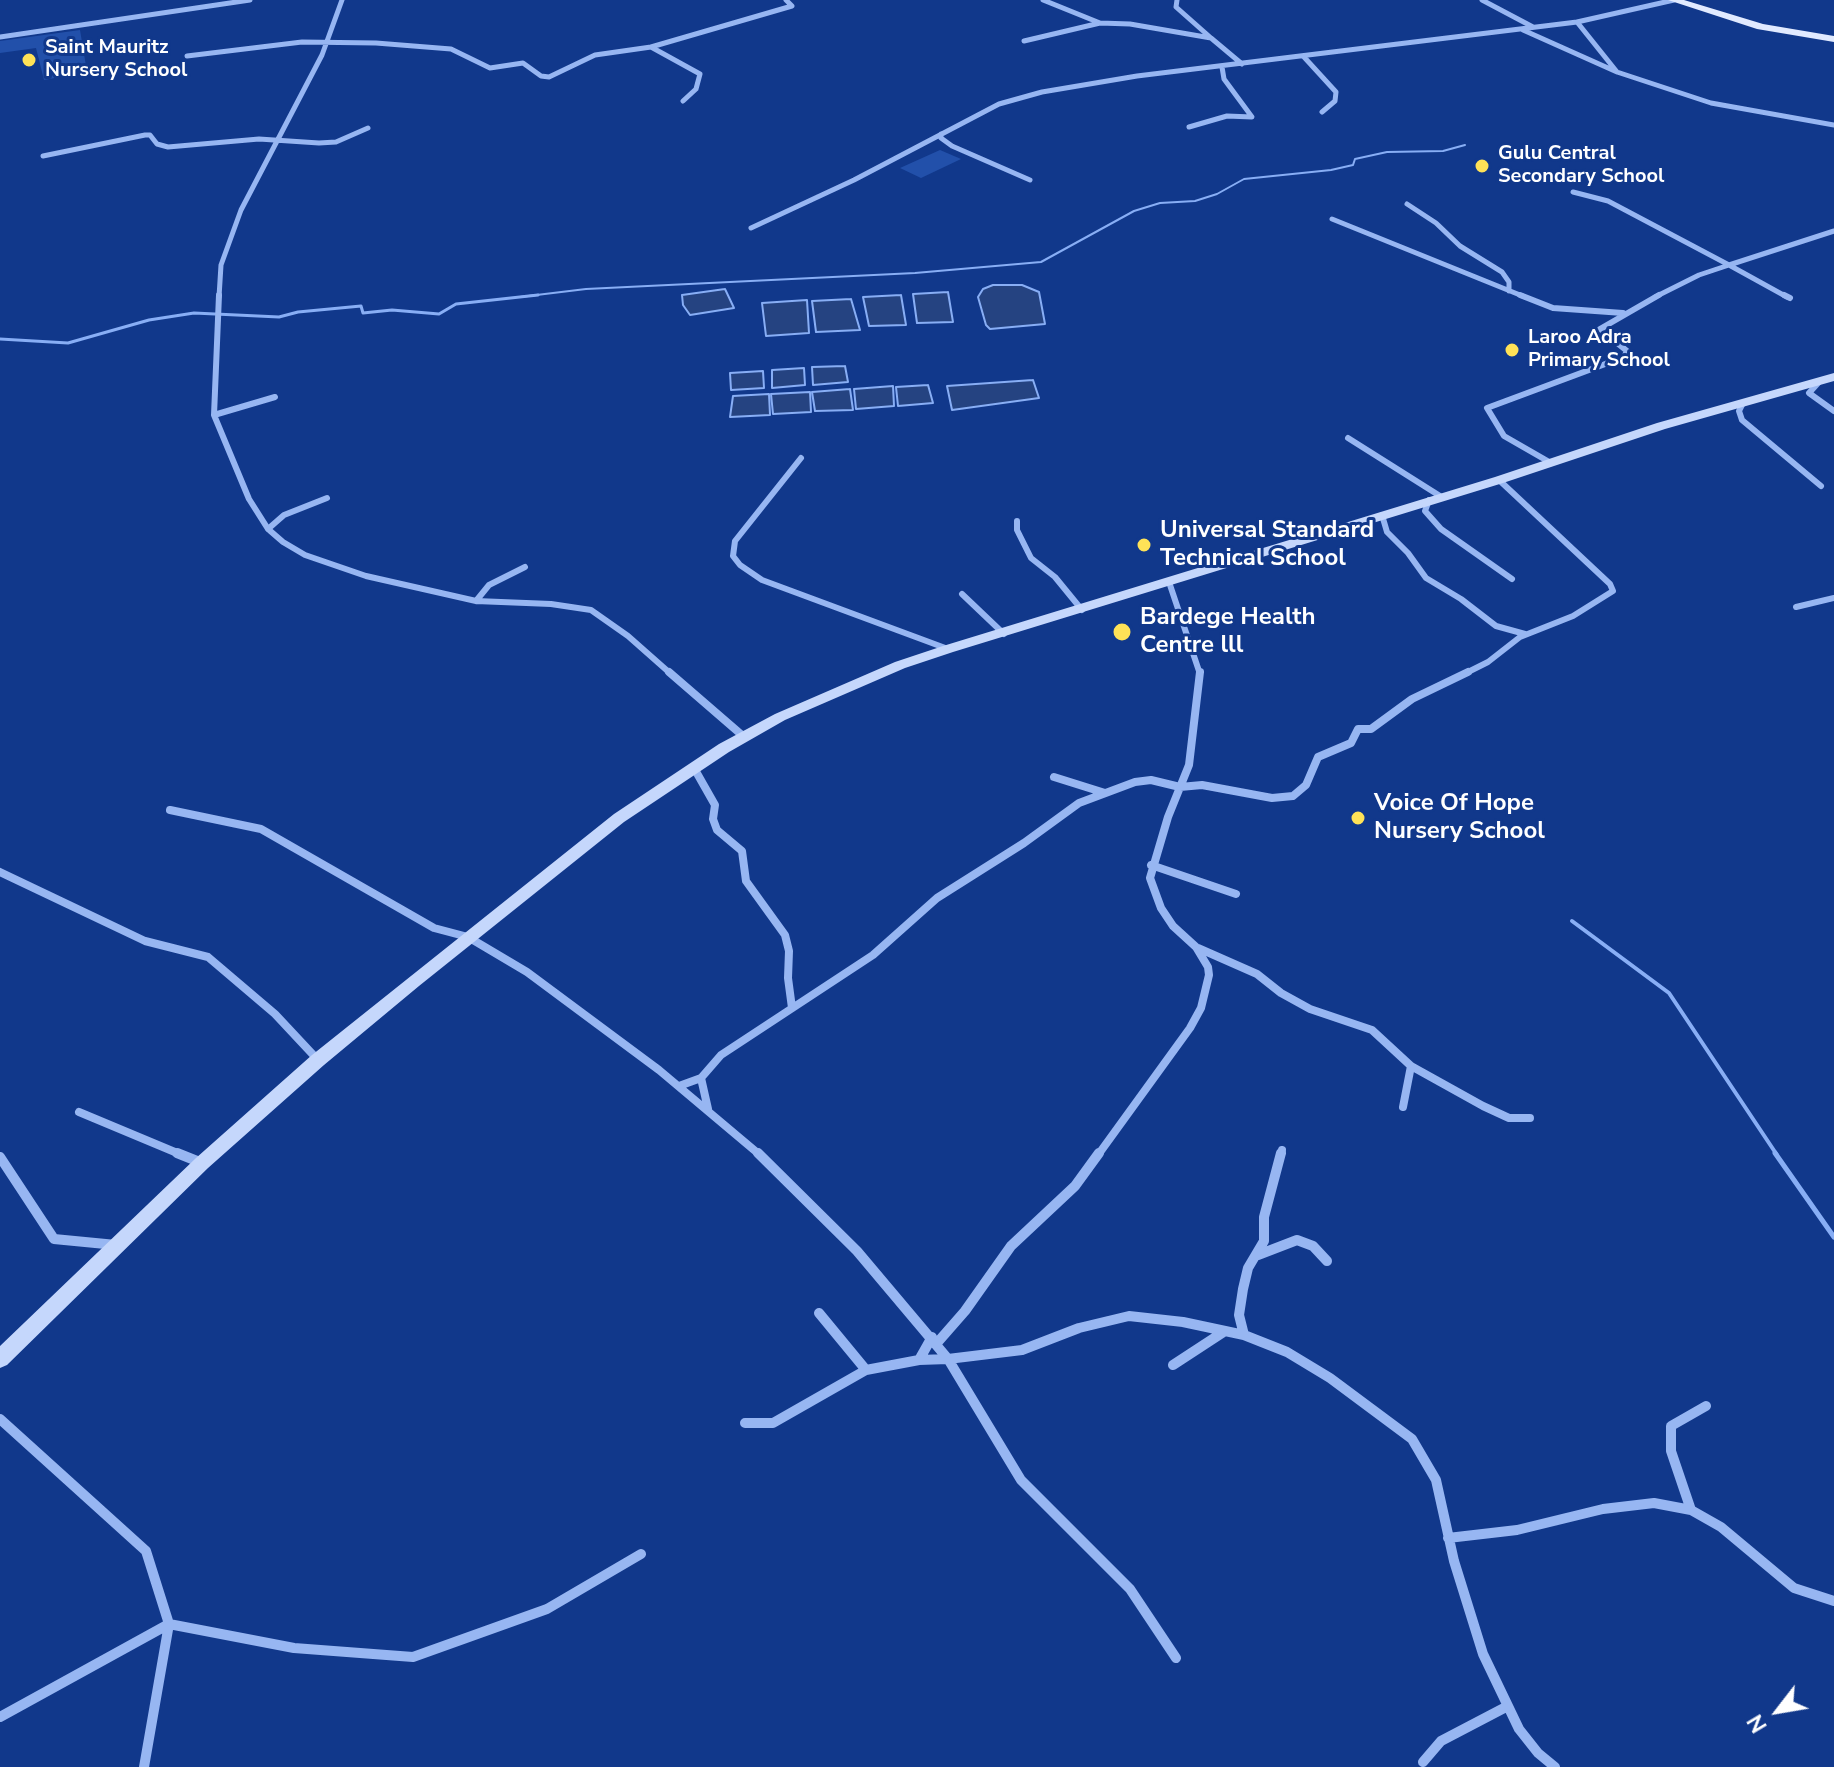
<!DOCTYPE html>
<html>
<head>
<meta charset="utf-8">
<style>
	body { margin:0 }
	#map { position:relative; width:1834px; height:1767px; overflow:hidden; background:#11388b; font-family:"Nunito Sans",sans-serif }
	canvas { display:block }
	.north { position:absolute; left:1738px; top:1671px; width:80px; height:80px; -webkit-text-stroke:6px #11388b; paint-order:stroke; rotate:239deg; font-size:22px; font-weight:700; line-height:32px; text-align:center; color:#fff }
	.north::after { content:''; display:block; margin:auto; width:28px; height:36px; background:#fff; clip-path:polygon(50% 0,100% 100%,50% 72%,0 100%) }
</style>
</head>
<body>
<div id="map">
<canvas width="1834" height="1767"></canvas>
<div class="north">N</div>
</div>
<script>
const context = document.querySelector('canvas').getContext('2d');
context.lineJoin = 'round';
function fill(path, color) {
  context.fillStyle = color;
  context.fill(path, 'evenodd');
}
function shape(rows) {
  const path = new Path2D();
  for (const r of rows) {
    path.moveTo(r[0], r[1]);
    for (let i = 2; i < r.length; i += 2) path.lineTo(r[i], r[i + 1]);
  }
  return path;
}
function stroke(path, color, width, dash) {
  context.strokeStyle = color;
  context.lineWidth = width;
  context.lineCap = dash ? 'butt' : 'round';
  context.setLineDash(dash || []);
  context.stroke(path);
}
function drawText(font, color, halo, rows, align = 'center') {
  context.font = font + ' "Nunito Sans",sans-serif';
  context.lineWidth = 6;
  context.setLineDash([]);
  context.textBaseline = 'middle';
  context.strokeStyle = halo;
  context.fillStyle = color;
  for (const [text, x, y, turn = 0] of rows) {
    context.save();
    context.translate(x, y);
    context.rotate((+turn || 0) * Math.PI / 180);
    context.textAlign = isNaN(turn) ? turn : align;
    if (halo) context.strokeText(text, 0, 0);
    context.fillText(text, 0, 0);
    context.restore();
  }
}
const green = shape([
	[80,30,87,72,44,80,36,48,0,53,0,41],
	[940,150,961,159,921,178,900,168]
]);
const water = shape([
	[993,285,1022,285,1039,292,1045,324,990,329,986,325,978,297,983,289,993,285],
	[725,289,734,308,690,315,683,305,682,295,725,289],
	[948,292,953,322,917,323,913,294,948,292],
	[901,295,906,325,869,326,863,297,901,295],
	[851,299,860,330,816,332,812,301,851,299],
	[807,300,809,333,766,336,762,303,807,300],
	[845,366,848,382,813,385,812,367,845,366],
	[804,368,805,385,772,388,772,370,804,368],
	[763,371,764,388,731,390,730,373,763,371],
	[1033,380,1039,398,952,410,947,386,1033,380],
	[928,385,933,403,898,406,896,387,928,385],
	[893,386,894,406,856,409,854,389,893,386],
	[850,389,853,410,815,411,812,392,850,389],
	[810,392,811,412,773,414,771,394,810,392],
	[769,394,770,415,730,417,733,396,769,394]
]);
const streamFar3 = shape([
	[520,297,586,289,915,273,1041,262,1134,211,1160,203,1195,201,1217,194,1244,179,1331,170,1353,165,1355,159,1387,152,1443,151,1465,145]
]);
const streamFar2 = shape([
	[0,339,68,343,149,320,194,313,279,317,298,312,361,306,363,313,392,310,439,314,456,304,538,295]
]);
const streamFar1 = shape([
	[1572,921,1669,993,1777,1155]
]);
const stream = shape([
	[1775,1153,1834,1237]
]);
const streetFar3 = shape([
	[1043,0,1100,23],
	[1177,0,1176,7,1211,38],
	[1482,0,1533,27],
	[1674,0,1577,22,1617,72,1711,103,1834,125],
	[1523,30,1617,72],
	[0,37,250,0],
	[1024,41,1100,23,1130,24,1211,38,1242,64],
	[187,56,302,42,376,43,451,49,490,68,523,63,541,76,549,77,595,55,651,47],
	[1304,57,1336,92,1335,101,1322,112],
	[683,101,696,89,700,74,651,47,792,6,786,0],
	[1189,127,1227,116,1252,117,1224,79,1222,67],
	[941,134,941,138,952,146,1030,180],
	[43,156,145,135,150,135,157,144,168,147,259,139,319,143,336,142,368,128],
	[1573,192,1608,201,1729,265,1834,231],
	[1407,204,1436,223,1460,246,1502,272,1509,282,1509,291],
	[1332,219,1525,297],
	[751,228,854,180,999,104,1042,92,1137,76,1577,22],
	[219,297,221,265,241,210,322,55,342,0],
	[1655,297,1699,275,1729,265,1787,297]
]);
const streetFar2 = shape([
	[219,295,214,415,249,499,268,529,283,542,305,555,366,576,476,601,551,604,591,610,628,636,671,674],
	[1520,295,1553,308,1623,313],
	[1784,295,1790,298],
	[1819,382,1809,393,1834,411],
	[1743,403,1739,411,1742,420,1821,486],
	[214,415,275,397],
	[1348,438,1440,496],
	[801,458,735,541,733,556,740,565,762,580,948,649],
	[1551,463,1504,436,1487,408,1624,357,1627,351,1600,329,1659,295],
	[1429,500,1425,511,1441,529,1512,579],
	[1382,515,1387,532,1408,553,1426,578,1461,599,1496,626,1525,634],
	[1017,521,1017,530,1031,558,1055,577,1082,610],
	[268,529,284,515,327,498],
	[1169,582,1200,674],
	[962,594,1004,634],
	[476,601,489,585,525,567],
	[1796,607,1834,598],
	[1464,674,1488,662,1520,637,1573,616,1613,591,1610,584,1499,480]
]);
const streetFar1 = shape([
	[669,672,743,736],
	[694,768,715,805,713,819,717,830,742,851,746,881,785,935,789,951,788,978,792,1008],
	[1054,777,1105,793],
	[170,810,261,829,434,928,468,937,527,972,659,1070,760,1155],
	[1151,865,1236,894],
	[0,872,145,941,208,957,275,1014,318,1060],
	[1198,948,1257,974,1281,993,1310,1009,1372,1030,1411,1066,1483,1106,1509,1118,1530,1118],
	[701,1078,708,1109],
	[679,1086,701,1078,721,1055,873,955,937,898,1024,843,1079,803,1135,782,1151,780,1180,787,1202,785,1272,798,1293,796,1306,785,1318,757,1351,743,1358,729,1371,729,1412,699,1468,672],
	[1403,1107,1411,1066],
	[79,1112,182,1155],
	[1098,1155,1190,1028,1201,1008,1209,975,1208,967,1196,947,1173,926,1161,908,1150,878,1168,817,1189,765,1200,672],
	[1281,1155,1282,1150]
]);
const street = shape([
	[177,1153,202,1163],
	[758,1153,857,1251,948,1359,1022,1350,1079,1328,1129,1316,1183,1322,1244,1335,1287,1352,1330,1378,1412,1439,1436,1480,1454,1561,1483,1654,1519,1729,1538,1753,1555,1767],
	[0,1157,54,1239,116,1245],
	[1258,1255,1297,1240,1313,1246,1327,1261],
	[819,1313,866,1370],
	[1244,1335,1239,1315,1243,1289,1248,1268,1264,1241,1264,1217,1281,1153],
	[937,1343,965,1311,1011,1246,1075,1186,1099,1153],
	[919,1360,932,1337],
	[1173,1365,1225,1331],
	[0,1419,146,1551,169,1624,144,1767],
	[745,1423,773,1423,866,1370,919,1360,948,1359,1021,1480,1130,1589,1176,1658],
	[1691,1510,1671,1451,1671,1426,1706,1406],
	[1448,1538,1517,1530,1603,1509,1654,1503,1691,1510,1721,1527,1794,1588,1834,1601],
	[0,1717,169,1624,294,1648,413,1657,547,1609,641,1554],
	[1423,1762,1441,1741,1506,1707]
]);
const secondary = shape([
	[1834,373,1834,381,1665,429,1503,483,953,652,905,668,785,720,729,752,624,822,419,986,324,1065,208,1168,7,1365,0,1368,0,1346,196,1158,312,1055,614,814,719,744,775,714,895,662,943,646,1495,477,1657,423,1834,373]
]);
const primary = shape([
	[1668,0,1684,0,1763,24,1834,36,1834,42,1757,29,1668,0]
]);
const markers = [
	[29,60,8,"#ffe257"],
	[1482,166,8,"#ffe257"],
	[1512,350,8,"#ffe257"],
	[1144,545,8,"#ffe257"],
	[1122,632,10,"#ffe257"],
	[1358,818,8,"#ffe257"]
];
const farPoinames = [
	["Saint Mauritz",45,48],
	["Nursery School",45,71],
	["Gulu Central",1498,154],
	["Secondary School",1498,177],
	["Laroo Adra",1528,338],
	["Primary School",1528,361]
];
const poiNames = [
	["Universal Standard",1160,531],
	["Technical School",1160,559],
	["Bardege Health",1140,618],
	["Centre lll",1140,646],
	["Voice Of Hope",1374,804],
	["Nursery School",1374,832]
];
fill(green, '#2250aa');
fill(water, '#254381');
stroke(water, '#88aef5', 2);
stroke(streamFar3, '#88aef5', 2);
stroke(streamFar2, '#88aef5', 3);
stroke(streamFar1, '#88aef5', 4);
stroke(stream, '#88aef5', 5);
stroke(streetFar3, '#97b6f2', 5);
stroke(streetFar2, '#97b6f2', 6);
stroke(streetFar1, '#97b6f2', 8);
stroke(street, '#97b6f2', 10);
fill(secondary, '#c5d7fc');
fill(primary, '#e1eaff');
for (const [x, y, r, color] of markers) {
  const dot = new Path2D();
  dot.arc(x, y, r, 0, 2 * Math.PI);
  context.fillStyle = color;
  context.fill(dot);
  stroke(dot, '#11388b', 3);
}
drawText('bold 20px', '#fff', '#11388b', farPoinames, 'left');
drawText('bold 24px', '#fff', '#11388b', poiNames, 'left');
</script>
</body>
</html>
